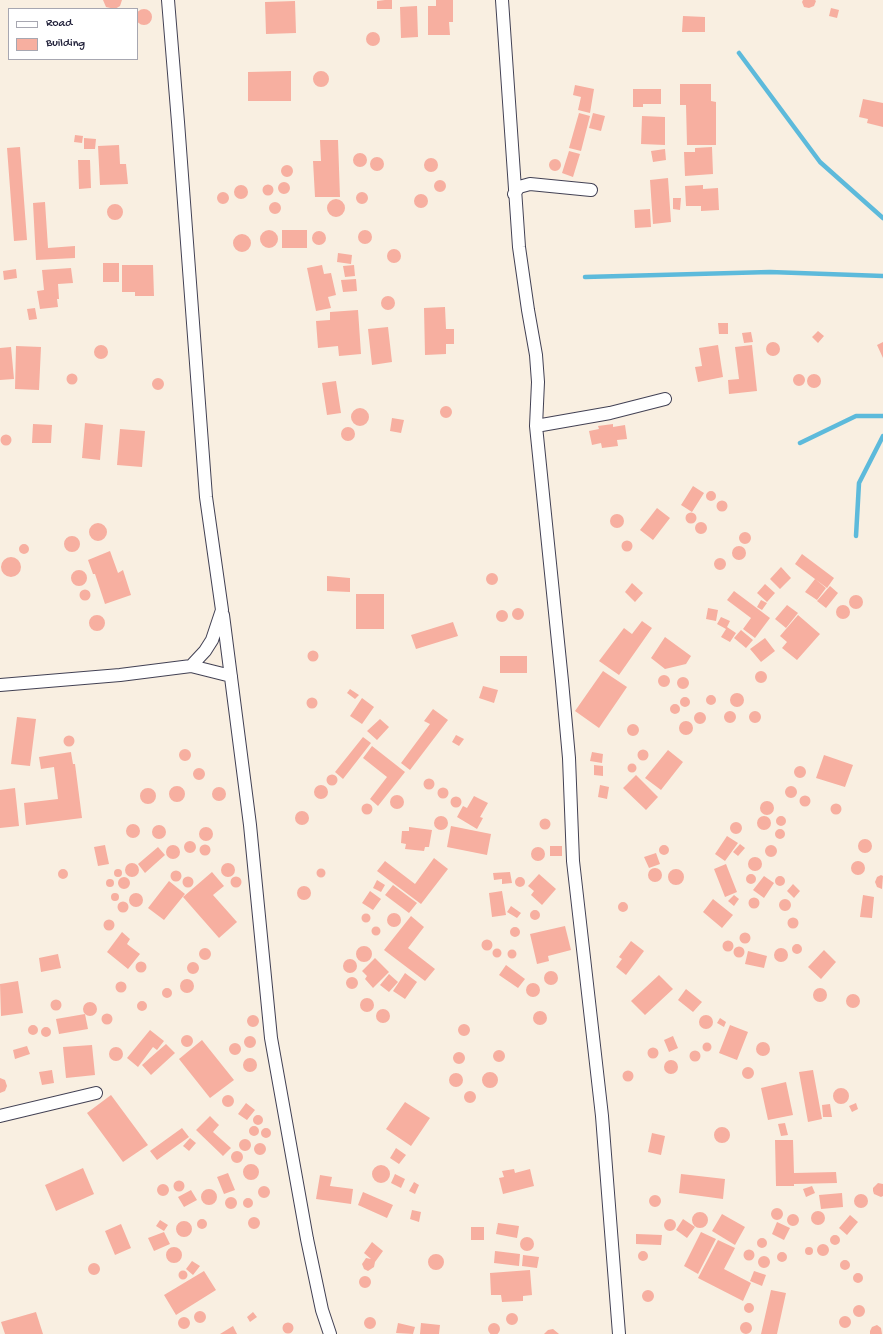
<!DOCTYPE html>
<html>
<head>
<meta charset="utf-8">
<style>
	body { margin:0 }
	#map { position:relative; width:883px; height:1334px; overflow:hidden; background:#f9efe1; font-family:"Gochi Hand",sans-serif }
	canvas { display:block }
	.legend { position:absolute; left:8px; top:8px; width:130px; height:52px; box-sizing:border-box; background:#fff; border:1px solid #a7a7b1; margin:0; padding:5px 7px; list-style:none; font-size:12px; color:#22223b }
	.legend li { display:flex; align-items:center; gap:8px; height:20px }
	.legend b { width:20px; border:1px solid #a7a7b1 }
</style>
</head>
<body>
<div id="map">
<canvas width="883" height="1334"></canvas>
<ul class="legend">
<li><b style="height:5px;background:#fff"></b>Road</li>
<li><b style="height:11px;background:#f7afa0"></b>Building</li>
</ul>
</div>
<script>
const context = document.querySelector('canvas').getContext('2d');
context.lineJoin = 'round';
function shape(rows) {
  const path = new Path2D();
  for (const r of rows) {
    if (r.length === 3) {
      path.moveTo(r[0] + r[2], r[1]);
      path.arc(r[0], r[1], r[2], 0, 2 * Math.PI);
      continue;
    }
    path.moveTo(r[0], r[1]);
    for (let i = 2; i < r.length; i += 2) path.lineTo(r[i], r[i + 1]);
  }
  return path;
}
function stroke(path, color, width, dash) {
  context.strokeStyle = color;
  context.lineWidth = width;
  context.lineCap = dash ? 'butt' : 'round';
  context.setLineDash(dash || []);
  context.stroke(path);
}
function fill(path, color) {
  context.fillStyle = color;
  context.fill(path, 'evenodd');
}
const stream = shape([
	[739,53,820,162,883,218],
	[585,277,770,272,883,276],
	[800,443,856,416,883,416],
	[856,536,859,483,883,436]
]);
const building = shape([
	[103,0,122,0,120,6,115,9,106,7],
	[385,0,392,0,392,9,377,9,377,1],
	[436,0,453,0,453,22,449,22,450,35,428,35,428,6,436,6],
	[803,0,815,0,816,1,814,6,809,8,804,7,802,2],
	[295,1,296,33,266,34,265,2],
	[417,6,418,37,401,38,400,7],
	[831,8,839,10,837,18,829,16],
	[144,17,8],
	[683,16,705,17,705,32,682,32],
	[373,39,7],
	[321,79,8],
	[291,71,291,101,248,101,248,72],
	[680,84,711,84,711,101,716,102,716,145,687,145,686,105,680,105],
	[575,85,594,89,590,113,578,110,581,97,573,95],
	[633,89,661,89,661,104,643,104,643,107,633,107],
	[863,99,883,103,883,127,867,123,868,119,859,117],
	[579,113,590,116,581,151,569,148],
	[593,113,605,116,601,131,589,128],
	[642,116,665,117,665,145,641,144],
	[75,135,83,136,82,143,74,142],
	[84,138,96,139,95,149,84,149],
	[320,140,338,140,340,197,315,197,313,161,321,161],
	[119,145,120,164,126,164,128,184,100,185,98,146],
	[20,147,27,240,14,241,7,148],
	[712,147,713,174,685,176,684,152,695,152,695,148],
	[665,149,666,160,653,162,651,151],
	[569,151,580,154,573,177,562,173],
	[360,160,7],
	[377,164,7],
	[431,165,7],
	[555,165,6],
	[78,160,90,160,91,188,79,189],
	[287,171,6],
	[668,178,671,222,653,224,650,180],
	[440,186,6],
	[284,188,6],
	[268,190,5.5],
	[703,185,703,189,718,188,719,210,701,211,701,206,686,206,685,186],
	[241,192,7],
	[223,198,6],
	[362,198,6],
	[421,201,7],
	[673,198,681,198,680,210,673,209],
	[336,208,9],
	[275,208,6],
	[45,202,48,248,75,246,75,258,36,260,33,203],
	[115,212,8],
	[650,209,651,227,635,228,634,210],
	[282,230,307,230,307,248,282,248],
	[269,239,9],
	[365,237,7],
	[319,238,7],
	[242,243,9],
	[394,256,7],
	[338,253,352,255,351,264,337,262],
	[103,263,119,263,119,282,103,282],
	[122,265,153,265,154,296,135,296,135,292,122,292],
	[322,265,324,274,331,273,336,295,328,297,331,308,316,311,307,268],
	[354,265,355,276,345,277,343,266],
	[71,268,73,283,58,284,59,299,57,299,58,307,40,309,37,291,44,290,42,270],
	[16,269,17,278,4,280,3,271],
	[356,279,357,291,343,292,341,280],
	[388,303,7],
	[445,307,446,329,454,329,454,344,446,344,446,354,425,355,424,308],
	[35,308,37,319,29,320,27,309],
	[358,310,361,354,339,356,338,346,318,348,316,321,330,320,330,312],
	[718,323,728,323,728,334,719,334],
	[388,327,392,362,372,365,368,329],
	[818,331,824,336,818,343,812,337],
	[751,332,753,342,744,343,742,333],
	[883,342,883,358,877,345],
	[773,349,7],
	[718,345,723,377,698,382,695,367,702,366,699,348],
	[752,345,757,391,729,394,728,380,739,379,735,347],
	[101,352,7],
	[16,346,41,347,39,390,15,389],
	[11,347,14,379,0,380,0,348],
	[72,379,5.5],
	[799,380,6],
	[814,381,7],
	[158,384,6],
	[336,381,341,413,327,415,322,383],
	[446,412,6],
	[360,417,9],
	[392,418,404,420,401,433,390,431],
	[85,423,103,425,100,460,82,458],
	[33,424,52,425,51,443,32,443],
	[613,424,613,427,625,425,627,439,617,440,618,446,602,448,601,443,592,445,589,431,599,429,598,426],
	[348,434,7],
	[120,429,145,431,142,467,117,465],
	[6,440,5.5],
	[693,486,704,493,692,512,681,505],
	[711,496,5],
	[722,506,5.5],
	[657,508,670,518,653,540,640,530],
	[691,518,5.5],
	[617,521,7],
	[701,528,6],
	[98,532,9],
	[745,538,6],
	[72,544,8],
	[627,546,5.5],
	[24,549,5],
	[739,553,7],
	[110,551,118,573,123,570,131,595,105,604,95,574,93,574,88,560],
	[802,554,834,578,827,588,795,564],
	[11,567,10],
	[720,564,6],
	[781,567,791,578,780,589,770,579],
	[79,578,8],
	[492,579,6],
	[327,576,350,578,350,592,327,591],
	[815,579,826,588,817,600,805,592],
	[632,583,643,593,635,602,625,592],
	[765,584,775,593,767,602,757,593],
	[830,586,838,593,826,608,817,601],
	[85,595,5.5],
	[734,591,770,618,755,638,743,629,751,618,727,600],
	[356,594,384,594,384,629,356,629],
	[856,602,7],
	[761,600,767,603,762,610,757,607],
	[843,612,7],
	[787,605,798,613,786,628,775,619],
	[518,614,6],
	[708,608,718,610,716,621,706,619],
	[502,616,6],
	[798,615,820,634,797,660,782,648,787,642,780,636],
	[97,623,8],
	[721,617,730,621,727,627,736,633,730,642,721,637,726,629,717,624],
	[642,621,652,628,619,675,599,661,624,628,632,634],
	[453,622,458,636,416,649,411,635],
	[741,630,753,640,746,648,734,638],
	[665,637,691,656,686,664,665,669,651,658],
	[765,638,775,651,761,662,750,649],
	[313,656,5.5],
	[500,656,527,656,527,673,500,673],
	[761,677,6],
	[603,671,627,687,599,728,575,711],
	[664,681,6],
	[683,683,6],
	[483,686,498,690,494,703,479,698],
	[350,689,359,695,355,699,347,693],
	[737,700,7],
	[711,700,5],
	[685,702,5],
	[312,703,5.5],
	[362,698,374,707,362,724,350,716],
	[675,709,5],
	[433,709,448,720,410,770,401,763,430,724,424,721],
	[730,717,6],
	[755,717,6],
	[700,718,6],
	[17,717,36,719,30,766,11,764],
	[380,719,389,727,377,740,367,731],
	[686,728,7],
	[633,730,6],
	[456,735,464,739,459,746,452,742],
	[69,741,5.5],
	[363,737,371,743,343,779,335,772],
	[372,746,405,772,378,806,370,799,387,777,363,758],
	[185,755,6],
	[643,755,5.5],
	[668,750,683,762,661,790,645,778],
	[71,752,73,764,75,764,82,818,26,825,24,803,58,799,54,767,41,769,39,757],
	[592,752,603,754,602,763,590,761],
	[824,755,853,765,845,787,816,778],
	[632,768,4.5],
	[594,765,603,766,603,776,594,775],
	[800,772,6],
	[199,774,6],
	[332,780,5.5],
	[636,775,658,797,646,810,623,788],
	[429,784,5.5],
	[321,792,7],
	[600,785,609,787,607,799,598,797],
	[791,792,6],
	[177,794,8],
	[219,794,7],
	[443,793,5.5],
	[15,788,19,826,0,828,0,790],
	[148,796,8],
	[397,802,7],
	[805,801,5.5],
	[474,796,488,803,480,817,483,818,477,829,457,817,463,806,467,808],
	[456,802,5.5],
	[767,808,7],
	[367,809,5.5],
	[836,809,5.5],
	[302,818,7],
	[781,821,5],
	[441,823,7],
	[764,823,7],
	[545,824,5.5],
	[736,828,6],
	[133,831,7],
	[159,832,7],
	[451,826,491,834,487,855,447,847],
	[206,834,7],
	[409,827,432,830,429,847,425,847,424,851,405,849,406,844,401,843,402,831,409,831],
	[780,834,5],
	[727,836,738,843,725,861,715,854],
	[865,846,7],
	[190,847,6],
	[740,844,745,848,738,856,733,852],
	[205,850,5.5],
	[105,845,109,864,98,866,94,847],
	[664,850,5],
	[771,851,6],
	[173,852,7],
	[550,846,562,846,562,856,550,856],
	[158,847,165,855,145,873,138,864],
	[538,854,7],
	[656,853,660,864,649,868,644,857],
	[755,864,7],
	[434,858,448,869,421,904,377,871,385,861,415,884],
	[858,868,7],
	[132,870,7],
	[228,870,7],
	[726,864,737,892,725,897,714,869],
	[655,875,7],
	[321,873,4.5],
	[63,874,5],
	[118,873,4],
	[676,877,8],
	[176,876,5.5],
	[212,872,224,886,213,895,237,922,219,938,183,897],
	[510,872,512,883,502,884,502,879,494,880,493,873],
	[539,874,556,889,542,905,531,895,534,891,528,886],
	[751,879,5],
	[881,875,883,876,882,889,877,887,875,882,877,877],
	[780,881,5],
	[764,876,774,883,764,898,753,890],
	[236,882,5.5],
	[188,882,5.5],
	[124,883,6],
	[520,882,5],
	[110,883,4],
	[377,880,385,885,381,892,373,888],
	[169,881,185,894,164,920,148,908],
	[793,884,800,891,794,898,787,891],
	[393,885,417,903,409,913,385,895],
	[304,893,7],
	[370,891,381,899,373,910,362,903],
	[502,891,506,915,492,917,489,893],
	[115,897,4],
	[136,900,7],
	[734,895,739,899,734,906,728,901],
	[863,895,874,897,872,918,860,917],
	[754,903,5.5],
	[713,899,733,915,722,928,703,912],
	[785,905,6],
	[123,907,5.5],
	[623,907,5],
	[511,906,521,913,517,918,507,912],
	[535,915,5],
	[394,920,7],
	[366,918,4.5],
	[411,916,424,927,408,948,435,969,425,981,384,950],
	[793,923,5.5],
	[109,925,5.5],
	[565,926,571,950,548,956,549,961,537,964,530,934],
	[376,931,4.5],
	[515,932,5],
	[122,932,130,939,127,944,140,954,128,969,107,952],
	[745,938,5.5],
	[487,945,5.5],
	[728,946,5.5],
	[631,941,644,951,626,975,616,967,622,959,619,957],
	[797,949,5],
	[364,954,8],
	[739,952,5.5],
	[205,954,6],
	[781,955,7],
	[497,953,4.5],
	[512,954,4.5],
	[824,950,836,962,821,979,808,967],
	[748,951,767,956,764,968,745,964],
	[58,954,61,968,41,972,39,958],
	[375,958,389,972,373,988,365,979,367,976,362,971],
	[350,966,7],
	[141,967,5.5],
	[193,968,6],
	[506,965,525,979,518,988,499,975],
	[551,978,7],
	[405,973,417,982,405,999,393,991],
	[389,974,398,982,389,992,380,985],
	[659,975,673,989,645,1015,631,1001],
	[352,983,6],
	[187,986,7],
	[18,981,23,1013,1,1016,0,984],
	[121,987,5.5],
	[533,990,7],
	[167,993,5],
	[820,995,7],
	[686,989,702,1002,693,1012,678,1000],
	[853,1001,7],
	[367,1005,7],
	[56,1005,5.5],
	[142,1006,5],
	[90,1009,7],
	[383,1016,7],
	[540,1018,7],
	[107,1019,5.5],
	[85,1014,88,1029,59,1034,56,1019],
	[253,1021,6],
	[706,1022,7],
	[720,1018,726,1022,724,1027,717,1023],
	[464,1030,6],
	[33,1030,5],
	[730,1025,748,1032,737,1060,719,1053],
	[46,1032,5],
	[150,1030,164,1041,157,1050,153,1047,138,1067,127,1058],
	[187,1041,6],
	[250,1042,6],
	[673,1036,678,1048,669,1052,664,1040],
	[202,1040,234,1080,210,1098,179,1059],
	[763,1049,7],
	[235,1049,6],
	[707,1047,4.5],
	[166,1044,175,1053,151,1075,142,1065],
	[92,1045,95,1075,66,1078,63,1047],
	[27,1046,30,1054,15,1059,13,1050],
	[116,1054,7],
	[653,1053,5.5],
	[499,1056,6],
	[695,1056,5.5],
	[459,1058,6],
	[250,1065,7],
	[671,1067,7],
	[748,1073,6],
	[52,1070,54,1083,42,1085,39,1072],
	[813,1070,822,1119,808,1122,799,1072],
	[628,1076,5.5],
	[490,1080,8],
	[456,1080,7],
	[0,1078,5,1080,7,1086,5,1091,0,1093],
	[786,1082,793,1115,768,1120,761,1088],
	[841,1096,8],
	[470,1097,6],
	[111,1095,148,1145,123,1162,87,1113],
	[228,1101,6],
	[405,1102,430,1118,411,1146,386,1129],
	[246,1103,255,1110,247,1120,238,1114],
	[856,1103,858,1109,852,1112,849,1106],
	[830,1104,832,1117,823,1117,822,1105],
	[258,1120,5],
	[210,1116,219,1125,213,1132,231,1148,223,1156,196,1130],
	[785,1123,788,1135,781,1136,778,1124],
	[254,1131,5],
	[722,1135,8],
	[182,1128,189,1137,157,1160,150,1151],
	[266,1133,5],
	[652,1133,665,1136,661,1155,648,1152],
	[190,1138,196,1143,189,1151,183,1146],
	[245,1145,6],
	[775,1140,793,1140,794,1173,836,1172,837,1183,794,1184,794,1186,776,1186],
	[260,1149,6],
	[396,1148,406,1155,399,1164,390,1158],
	[237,1157,6],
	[251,1172,8],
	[381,1174,9],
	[83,1168,94,1194,56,1211,45,1185],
	[514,1169,515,1173,530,1169,534,1186,503,1194,499,1178,504,1177,502,1171],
	[228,1173,235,1190,224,1194,217,1177],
	[395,1174,405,1179,401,1188,391,1183],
	[681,1174,725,1179,723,1199,679,1193],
	[320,1175,332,1177,330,1186,353,1189,351,1204,316,1199],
	[179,1186,5.5],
	[414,1182,419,1185,415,1194,409,1191],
	[878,1183,883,1184,883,1196,881,1197,874,1194,873,1191,873,1188],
	[163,1190,6],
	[264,1192,6],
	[812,1186,815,1193,806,1197,803,1189],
	[209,1197,8],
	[191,1190,197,1200,184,1207,178,1197],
	[363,1192,393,1205,387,1218,358,1205],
	[842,1193,843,1207,821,1209,819,1195],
	[861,1201,7],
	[655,1201,6],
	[231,1203,6],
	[248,1203,5],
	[777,1214,6],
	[412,1210,421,1212,419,1222,410,1219],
	[818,1218,7],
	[700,1220,8],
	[793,1220,6],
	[722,1214,745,1227,735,1245,712,1231],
	[850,1215,858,1222,847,1235,839,1228],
	[254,1223,6],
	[670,1225,6],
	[202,1224,5],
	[683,1219,695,1227,687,1238,676,1230],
	[160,1220,168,1225,164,1231,156,1226],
	[184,1229,8],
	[777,1222,790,1228,784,1240,772,1234],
	[498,1223,519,1226,517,1238,496,1234],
	[121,1224,131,1248,115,1255,105,1231],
	[471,1227,484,1227,484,1240,471,1240],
	[164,1232,170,1244,154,1251,148,1238],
	[701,1232,716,1239,698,1274,684,1266],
	[636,1234,662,1235,661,1245,636,1244],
	[835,1240,5],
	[527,1244,7],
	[762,1243,5],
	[718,1240,735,1248,724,1269,751,1283,743,1301,698,1278],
	[372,1242,383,1251,375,1262,373,1260,375,1262,374,1267,368,1271,364,1269,362,1264,366,1258,371,1259,364,1253],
	[823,1250,6],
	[809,1251,4],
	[174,1255,8],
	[749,1255,5.5],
	[495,1251,520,1254,519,1266,494,1263],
	[643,1256,5],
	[782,1257,5],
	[436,1262,8],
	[523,1255,539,1257,537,1268,522,1266],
	[764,1262,6],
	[845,1265,5],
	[192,1261,200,1266,193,1275,186,1269],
	[94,1269,6],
	[530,1270,532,1295,523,1296,523,1301,502,1302,501,1295,491,1295,490,1273],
	[183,1275,4.5],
	[204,1271,216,1290,176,1315,164,1295],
	[754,1271,766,1275,762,1286,750,1281],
	[858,1278,5],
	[365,1282,6],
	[648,1296,6],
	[771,1290,786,1293,777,1334,761,1334],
	[749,1308,5],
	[859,1311,6],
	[200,1317,6],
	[36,1312,43,1334,5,1334,1,1322],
	[253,1312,257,1317,250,1322,247,1317],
	[512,1319,6],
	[845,1322,6],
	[184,1323,6],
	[370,1323,6],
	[746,1328,6],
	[288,1328,5.5],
	[494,1329,6],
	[398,1323,415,1327,413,1334,396,1333],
	[421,1323,440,1325,439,1334,420,1334],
	[877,1325,881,1328,882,1334,870,1334,870,1331,872,1327],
	[233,1326,237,1334,220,1334],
	[553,1329,559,1334,544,1334,548,1330]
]);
const street = shape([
	[502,0,519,247,528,310,536,355,538,382,536,426,562,681,569,758,573,861,602,1116,619,1334],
	[514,194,519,187,530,184,591,190],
	[536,426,610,413,665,399],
	[223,615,250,825,271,1038,307,1239,322,1310,330,1334],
	[191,666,231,676],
	[0,685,120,675,191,666,205,651,212,640,222,610,206,497,178,122,168,0],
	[0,1116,96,1093]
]);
stroke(stream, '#5dbadb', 4.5);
fill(building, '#f7afa0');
stroke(street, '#424154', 14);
stroke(street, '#fff', 12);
</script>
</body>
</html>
